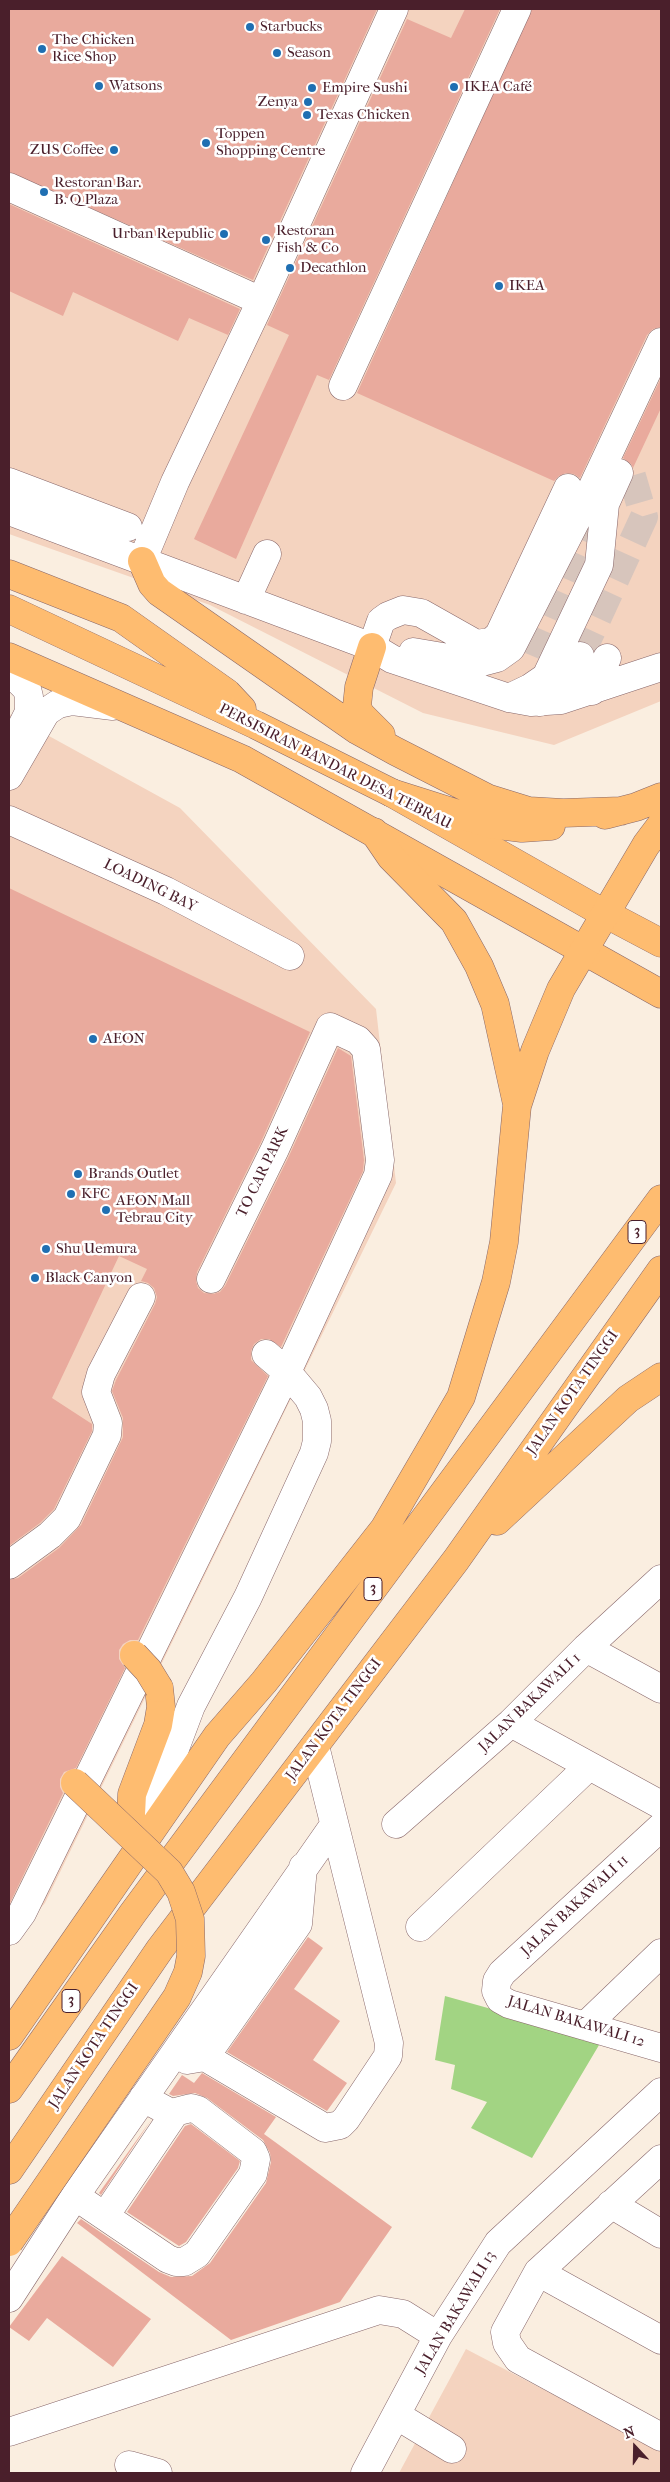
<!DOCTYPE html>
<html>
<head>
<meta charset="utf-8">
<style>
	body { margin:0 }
	#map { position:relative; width:670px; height:2482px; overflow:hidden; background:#faeee0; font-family:"IM FELL French Canon",serif }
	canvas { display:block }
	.frame { position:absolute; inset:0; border:10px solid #4a1f2b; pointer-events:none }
	.north { position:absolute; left:610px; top:2422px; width:50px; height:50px; -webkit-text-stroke:4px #fff; paint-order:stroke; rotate:339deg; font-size:14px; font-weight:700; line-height:20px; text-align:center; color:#4a1f2b }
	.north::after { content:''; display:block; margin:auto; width:18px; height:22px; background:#4a1f2b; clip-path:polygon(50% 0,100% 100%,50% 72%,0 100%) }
</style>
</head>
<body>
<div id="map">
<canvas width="670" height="2482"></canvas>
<div class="frame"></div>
<div class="north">N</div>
</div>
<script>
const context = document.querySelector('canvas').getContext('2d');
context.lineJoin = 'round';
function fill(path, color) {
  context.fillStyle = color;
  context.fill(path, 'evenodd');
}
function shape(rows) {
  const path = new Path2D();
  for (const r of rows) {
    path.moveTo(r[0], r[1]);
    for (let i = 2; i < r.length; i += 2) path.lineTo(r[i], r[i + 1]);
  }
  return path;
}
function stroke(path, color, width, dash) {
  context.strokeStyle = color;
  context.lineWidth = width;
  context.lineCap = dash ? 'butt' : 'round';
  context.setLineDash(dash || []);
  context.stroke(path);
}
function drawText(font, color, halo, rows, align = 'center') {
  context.font = font + ' "IM FELL French Canon",serif';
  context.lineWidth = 5;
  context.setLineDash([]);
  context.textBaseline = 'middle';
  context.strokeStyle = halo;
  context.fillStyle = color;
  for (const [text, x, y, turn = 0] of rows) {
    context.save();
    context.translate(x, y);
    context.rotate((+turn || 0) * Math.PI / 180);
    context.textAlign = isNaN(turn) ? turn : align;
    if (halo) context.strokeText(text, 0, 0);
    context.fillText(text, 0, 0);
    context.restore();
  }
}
const built = shape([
	[9,9,661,9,661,701,554,745,423,713,210,605,9,534],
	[9,714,180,808,376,1009,396,1183,45,1903,9,1946],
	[466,2349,661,2451,661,2473,399,2473]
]);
const green = shape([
	[445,1996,602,2040,532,2158,471,2128,487,2102,451,2089,455,2065,435,2060]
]);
const building = shape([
	[9,9,377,9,253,280,9,172],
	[465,9,500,9,329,380,317,375,236,559,194,539,289,335,267,325,407,19,451,38],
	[532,9,661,9,661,327,653,329,647,335,580,478,574,474,566,473,559,476,554,481,357,393],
	[9,204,240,309,228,335,189,318,178,341,73,292,63,316,9,291],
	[661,378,661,408,633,468,631,464,623,458],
	[9,888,310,1032,261,1142,197,1272,196,1281,198,1288,204,1293,213,1294,220,1292,225,1286,289,1156,338,1048,351,1056,364,1160,363,1171,281,1347,269,1339,261,1339,254,1344,251,1351,251,1360,268,1376,138,1640,130,1640,123,1644,119,1650,119,1659,125,1668,76,1768,64,1772,60,1779,60,1787,63,1793,9,1905,9,1580,18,1578,59,1548,81,1525,123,1437,123,1418,112,1391,116,1380,155,1304,157,1297,154,1288,148,1283,141,1281,147,1269,119,1256,52,1398,92,1424,92,1431,54,1509,40,1523,9,1546],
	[308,1937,323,1948,294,1989,340,2021,313,2060,347,2083,327,2111,227,2052],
	[202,2073,276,2117,264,2134,392,2227,340,2302,231,2340,77,2223,81,2219,159,2272,171,2277,192,2276,210,2263,266,2183,271,2162,270,2153,263,2140,207,2098,195,2093,173,2096,169,2094,182,2075,194,2083],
	[151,2120,101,2195,99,2193],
	[191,2124,240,2161,238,2168,186,2242,179,2246,127,2212,185,2126],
	[62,2256,151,2319,113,2367,47,2318,29,2341,9,2327]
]);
const minorTunnel = shape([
	[580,656,644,517,631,473],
	[537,658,602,509]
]);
const minor = shape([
	[9,187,261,301],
	[343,386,517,9],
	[9,482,128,527],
	[9,511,372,647,392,659,509,698,531,702,561,700,661,667],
	[142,561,175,482,261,301,394,9],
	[246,600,267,554],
	[372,647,381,621,388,616,403,610,421,613,476,644,491,642,499,635,568,488],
	[413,652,478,663,497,658,511,648,588,497,661,342],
	[9,671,27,689,29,697,29,712,17,736],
	[592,691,607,658],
	[509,698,530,688,546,677,599,565,605,504,619,473],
	[540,702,554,694,564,684,580,656],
	[9,776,46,712,58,704,72,701,113,706],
	[9,820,166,891,290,956],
	[9,1565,50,1535,67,1518,107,1435,108,1423,96,1392,101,1374,141,1297],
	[586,1648,661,1689],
	[511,1723,661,1805],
	[396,1824,511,1723,586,1648,661,1579],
	[661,1827,502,1973,497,1981,496,1991,500,1999,509,2004,661,2048],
	[142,1836,191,1706,248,1597,314,1453,317,1441,317,1421,314,1409,308,1397,287,1372,266,1354],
	[420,1927,589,1766],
	[9,1931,22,1913,287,1372,378,1175,380,1160,366,1049,358,1040,330,1027,275,1149,211,1279],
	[585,2026,661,1953],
	[205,2057,325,2128,340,2125,346,2119,388,2056,389,2043,315,1746],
	[187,2060,205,2057,298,1924,303,1867],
	[661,2159,538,2272,505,2332,507,2343,518,2359,661,2437],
	[75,2196,168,2259,176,2262,184,2262,197,2254,253,2174,256,2159,253,2152,198,2110,191,2108,171,2113,143,2098],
	[611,2204,661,2234],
	[105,2216,174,2114],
	[538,2272,661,2340],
	[9,2298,75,2196,334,1825],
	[396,2415,452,2449],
	[9,2432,379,2310,403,2314,438,2336],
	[129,2465,158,2473],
	[365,2473,438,2336,498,2243,661,2092]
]);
const major = shape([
	[9,574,121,618,227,693,242,709],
	[9,609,256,725,392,793,591,906,661,943],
	[9,657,242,759,661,994]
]);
const highway = shape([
	[142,561,152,584,159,592,357,730,395,751,487,798,529,811,563,813,621,811],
	[372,647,359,687,357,706,360,714,381,735],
	[392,793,490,824,522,828,551,826],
	[605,815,636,807,661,797],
	[374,832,391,857,454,921,479,966,495,1004,517,1104],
	[497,1521,628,1399,661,1377],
	[130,1834,132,1794,158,1725,161,1707,159,1688],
	[9,2036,217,1736,264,1682,384,1529,461,1397,496,1282,504,1242,517,1106,535,1051,561,989,646,845,661,825],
	[9,2089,133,1913,661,1199],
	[9,2170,160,1949,456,1560,661,1270]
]);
const highwayBridge = shape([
	[134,1655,148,1670,159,1688],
	[9,2242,177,1997,188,1972,191,1956,190,1919,181,1892,169,1872,75,1783]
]);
const markers = [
	[250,27,5,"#1f6fb2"],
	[42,49,5,"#1f6fb2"],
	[277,53,5,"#1f6fb2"],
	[99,86,5,"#1f6fb2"],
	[454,87,5,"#1f6fb2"],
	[312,88,5,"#1f6fb2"],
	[308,102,5,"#1f6fb2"],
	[307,115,5,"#1f6fb2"],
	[206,143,5,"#1f6fb2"],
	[114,150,5,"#1f6fb2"],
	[44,192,5,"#1f6fb2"],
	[224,234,5,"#1f6fb2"],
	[266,240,5,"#1f6fb2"],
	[290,268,5,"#1f6fb2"],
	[499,286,5,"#1f6fb2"],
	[93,1039,5,"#1f6fb2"],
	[78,1174,5,"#1f6fb2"],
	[71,1194,5,"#1f6fb2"],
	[106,1210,5,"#1f6fb2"],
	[46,1249,5,"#1f6fb2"],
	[35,1278,5,"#1f6fb2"]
];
const shields = [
	[637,1232,18],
	[373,1589,18],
	[71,2001,18]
];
const shieldNames = [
	["3",637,1232],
	["3",373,1589],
	["3",71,2001]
];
const poiNames = [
	["Starbucks",260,27],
	["The Chicken",52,40],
	["Rice Shop",52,57],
	["Season",287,53],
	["Watsons",109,86],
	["IKEA Café",464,87],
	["Empire Sushi",322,88],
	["Zenya",298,102,"right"],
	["Texas Chicken",317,115],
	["Toppen",216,134],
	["Shopping Centre",216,151],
	["ZUS Coffee",104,150,"right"],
	["Restoran Bar.",54,183],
	["B. Q Plaza",54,200],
	["Restoran",276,231],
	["Fish & Co",276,248],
	["Urban Republic",214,234,"right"],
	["Decathlon",300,268],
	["IKEA",509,286],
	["AEON",103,1039],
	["Brands Outlet",88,1174],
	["KFC",81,1194],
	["AEON Mall",116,1201],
	["Tebrau City",116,1218],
	["Shu Uemura",56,1249],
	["Black Canyon",45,1278]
];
const streetNames = [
	["PERSISIRAN BANDAR DESA TEBRAU",335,767,27],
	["LOADING BAY",150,886,26],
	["TO CAR PARK",263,1172,-64],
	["JALAN KOTA TINGGI",573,1393,-55],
	["JALAN BAKAWALI 1",530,1703,-44],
	["JALAN KOTA TINGGI",334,1720,-53],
	["JALAN BAKAWALI 11",575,1906,-43],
	["JALAN BAKAWALI 12",576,2022,17],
	["JALAN KOTA TINGGI",94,2046,-56],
	["JALAN BAKAWALI 13",456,2313,-59]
];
fill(built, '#f4d3bf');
fill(green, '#a2d483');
fill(building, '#e9aa9d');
stroke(minorTunnel, '#d7c5bc', 28, [28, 14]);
stroke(minor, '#88676a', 29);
stroke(major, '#88676a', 29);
stroke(highway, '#88676a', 29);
stroke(minor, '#fff', 28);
stroke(major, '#febc70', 28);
stroke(highway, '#febc70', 28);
stroke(highwayBridge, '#88676a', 29, []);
stroke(highwayBridge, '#febc70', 28);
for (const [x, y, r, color] of markers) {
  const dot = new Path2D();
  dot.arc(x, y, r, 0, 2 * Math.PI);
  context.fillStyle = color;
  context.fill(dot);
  stroke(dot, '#fff', 2);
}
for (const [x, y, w] of shields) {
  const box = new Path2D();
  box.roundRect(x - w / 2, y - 11.5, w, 23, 4);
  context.fillStyle = '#fff';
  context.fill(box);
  stroke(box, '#4a1f2b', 1);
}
drawText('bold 14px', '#4a1f2b', null, shieldNames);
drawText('15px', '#4a1f2b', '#fff', poiNames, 'left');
drawText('15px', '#4a1f2b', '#fff', streetNames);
</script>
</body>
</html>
